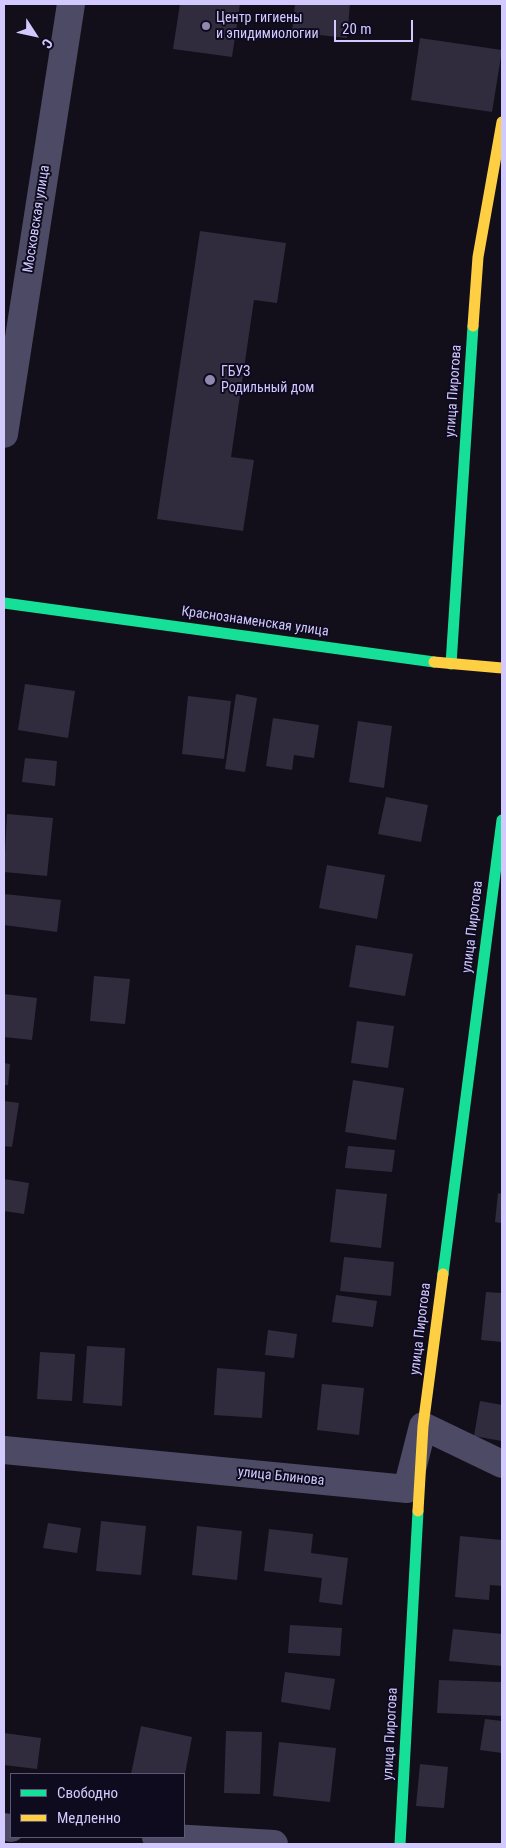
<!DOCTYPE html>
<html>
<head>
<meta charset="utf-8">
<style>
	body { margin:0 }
	#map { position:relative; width:506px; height:1848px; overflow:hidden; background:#120f1a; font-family:"Roboto Condensed",sans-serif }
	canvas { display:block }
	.frame { position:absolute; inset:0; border:5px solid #d2caff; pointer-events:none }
	.legend { position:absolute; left:10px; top:1773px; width:175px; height:65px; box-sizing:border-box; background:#0f0b1f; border:1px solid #5d5779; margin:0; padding:6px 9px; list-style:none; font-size:15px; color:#d2caff }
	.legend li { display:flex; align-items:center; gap:10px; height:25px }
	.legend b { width:25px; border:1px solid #5d5779 }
	.north { position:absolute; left:10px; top:10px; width:50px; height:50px; -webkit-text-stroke:4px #0f0b1f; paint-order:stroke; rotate:125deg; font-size:14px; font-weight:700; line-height:20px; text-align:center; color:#d2caff }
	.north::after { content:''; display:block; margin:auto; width:18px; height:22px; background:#d2caff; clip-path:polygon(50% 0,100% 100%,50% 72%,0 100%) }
	.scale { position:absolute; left:334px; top:20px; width:79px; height:22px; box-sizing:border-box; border:2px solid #d2caff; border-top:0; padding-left:6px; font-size:15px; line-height:18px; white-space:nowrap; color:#d2caff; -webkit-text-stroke:4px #0f0b1f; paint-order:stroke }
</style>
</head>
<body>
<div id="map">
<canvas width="506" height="1848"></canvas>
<div class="frame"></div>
<ul class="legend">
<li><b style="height:6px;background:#16e098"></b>Свободно</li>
<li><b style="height:6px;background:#ffcf43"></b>Медленно</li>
</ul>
<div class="north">С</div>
<div class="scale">20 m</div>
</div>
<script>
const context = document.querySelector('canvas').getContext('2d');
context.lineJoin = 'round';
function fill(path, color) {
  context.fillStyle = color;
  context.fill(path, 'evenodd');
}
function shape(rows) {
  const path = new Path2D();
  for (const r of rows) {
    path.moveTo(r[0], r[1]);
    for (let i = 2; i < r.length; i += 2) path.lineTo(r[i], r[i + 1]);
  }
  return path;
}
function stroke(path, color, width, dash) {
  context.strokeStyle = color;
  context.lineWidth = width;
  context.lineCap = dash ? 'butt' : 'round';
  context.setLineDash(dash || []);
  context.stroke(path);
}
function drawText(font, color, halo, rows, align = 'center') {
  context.font = font + ' "Roboto Condensed",sans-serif';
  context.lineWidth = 4;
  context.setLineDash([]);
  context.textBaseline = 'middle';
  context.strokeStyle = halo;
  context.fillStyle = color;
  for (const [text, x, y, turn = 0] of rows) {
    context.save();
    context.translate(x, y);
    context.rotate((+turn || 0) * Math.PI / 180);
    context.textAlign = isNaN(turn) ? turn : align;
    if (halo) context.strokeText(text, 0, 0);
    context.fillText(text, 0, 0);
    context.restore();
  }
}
const building = shape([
	[180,4,240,4,232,57,173,49],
	[295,4,350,4,347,38,292,32],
	[420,38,502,50,492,112,411,100],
	[200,231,286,243,277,303,254,300,231,457,254,460,243,531,157,519],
	[25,684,75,691,68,738,18,730],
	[236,694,257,698,245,772,225,769],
	[188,696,231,701,224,759,182,754],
	[273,718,319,725,314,758,294,755,292,770,266,766],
	[358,721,392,726,384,788,349,782],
	[25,758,57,761,55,786,22,782],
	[386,797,428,805,421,842,378,834],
	[7,814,53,818,47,876,4,872],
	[327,865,385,875,377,919,319,908],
	[4,894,61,900,57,932,4,925],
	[356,945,413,954,405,996,349,987],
	[94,976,130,979,125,1024,90,1021],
	[4,994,37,998,32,1040,4,1037],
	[357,1021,394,1026,388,1068,351,1063],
	[4,1063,10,1064,8,1085,4,1085],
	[353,1080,404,1088,396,1140,345,1132],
	[4,1101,19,1103,12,1147,4,1146],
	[348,1146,395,1150,392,1172,345,1168],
	[4,1179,29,1183,24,1214,4,1211],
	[336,1189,387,1194,381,1248,330,1242],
	[498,1193,502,1194,502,1223,495,1222],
	[344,1257,394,1262,391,1296,340,1291],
	[486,1292,502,1293,502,1342,481,1340],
	[336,1295,377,1301,373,1327,332,1322],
	[268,1330,297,1334,294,1358,265,1355],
	[87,1346,125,1348,122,1406,83,1403],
	[40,1352,75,1354,72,1401,37,1399],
	[217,1368,265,1372,262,1418,214,1415],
	[322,1384,364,1388,359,1435,317,1430],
	[480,1401,502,1405,502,1441,474,1436],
	[101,1521,146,1526,141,1575,96,1571],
	[48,1523,81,1528,77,1553,43,1548],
	[197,1526,242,1531,237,1580,192,1575],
	[269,1529,313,1534,311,1553,348,1558,342,1605,319,1602,322,1578,264,1571],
	[460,1536,502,1540,502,1586,490,1585,489,1600,455,1597],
	[290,1625,342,1628,340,1656,288,1653],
	[453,1629,502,1634,502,1666,449,1661],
	[285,1672,335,1679,330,1710,281,1702],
	[439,1680,502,1682,502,1716,437,1713],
	[485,1719,502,1721,502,1753,480,1750],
	[141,1726,192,1737,185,1774,131,1774],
	[226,1731,262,1732,260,1794,224,1793],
	[4,1733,41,1738,37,1769,4,1765],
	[279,1742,336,1748,330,1802,273,1796],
	[420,1764,448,1767,444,1808,416,1806]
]);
const street = shape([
	[4,434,71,4],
	[4,1450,407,1489,423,1426,502,1464],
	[4,1827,11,1828],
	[156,1837,274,1844]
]);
const fast = shape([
	[4,603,434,662],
	[451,664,473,326],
	[443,1274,502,820],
	[400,1844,418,1511]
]);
const slow = shape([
	[473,326,478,257,502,122],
	[434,662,502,668],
	[418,1511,423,1426,443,1274]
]);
const markers = [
	[206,26,5,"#8f89af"],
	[210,380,6,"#8f89af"]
];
const poiNames = [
	["Центр гигиены",216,18],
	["и эпидимиологии",216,34],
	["ГБУЗ",221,372],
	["Родильный дом",221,388]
];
const streetNames = [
	["Московская улица",37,219,-81],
	["улица Пирогова",454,391,-86],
	["Краснознаменская улица",255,622,8],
	["улица Пирогова",473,927,-83],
	["улица Пирогова",421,1329,-83],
	["улица Блинова",281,1477,6],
	["улица Пирогова",391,1734,-87]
];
fill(building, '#302c3e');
stroke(street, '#4c4a64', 28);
stroke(fast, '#16e098', 11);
stroke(slow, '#ffcf43', 11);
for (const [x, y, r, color] of markers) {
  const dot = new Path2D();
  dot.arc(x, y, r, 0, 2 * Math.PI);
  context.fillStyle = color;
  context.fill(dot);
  stroke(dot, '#0f0b1f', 2);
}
drawText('14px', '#d2caff', '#0f0b1f', poiNames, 'left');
drawText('14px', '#d2caff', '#0f0b1f', streetNames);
</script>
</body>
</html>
